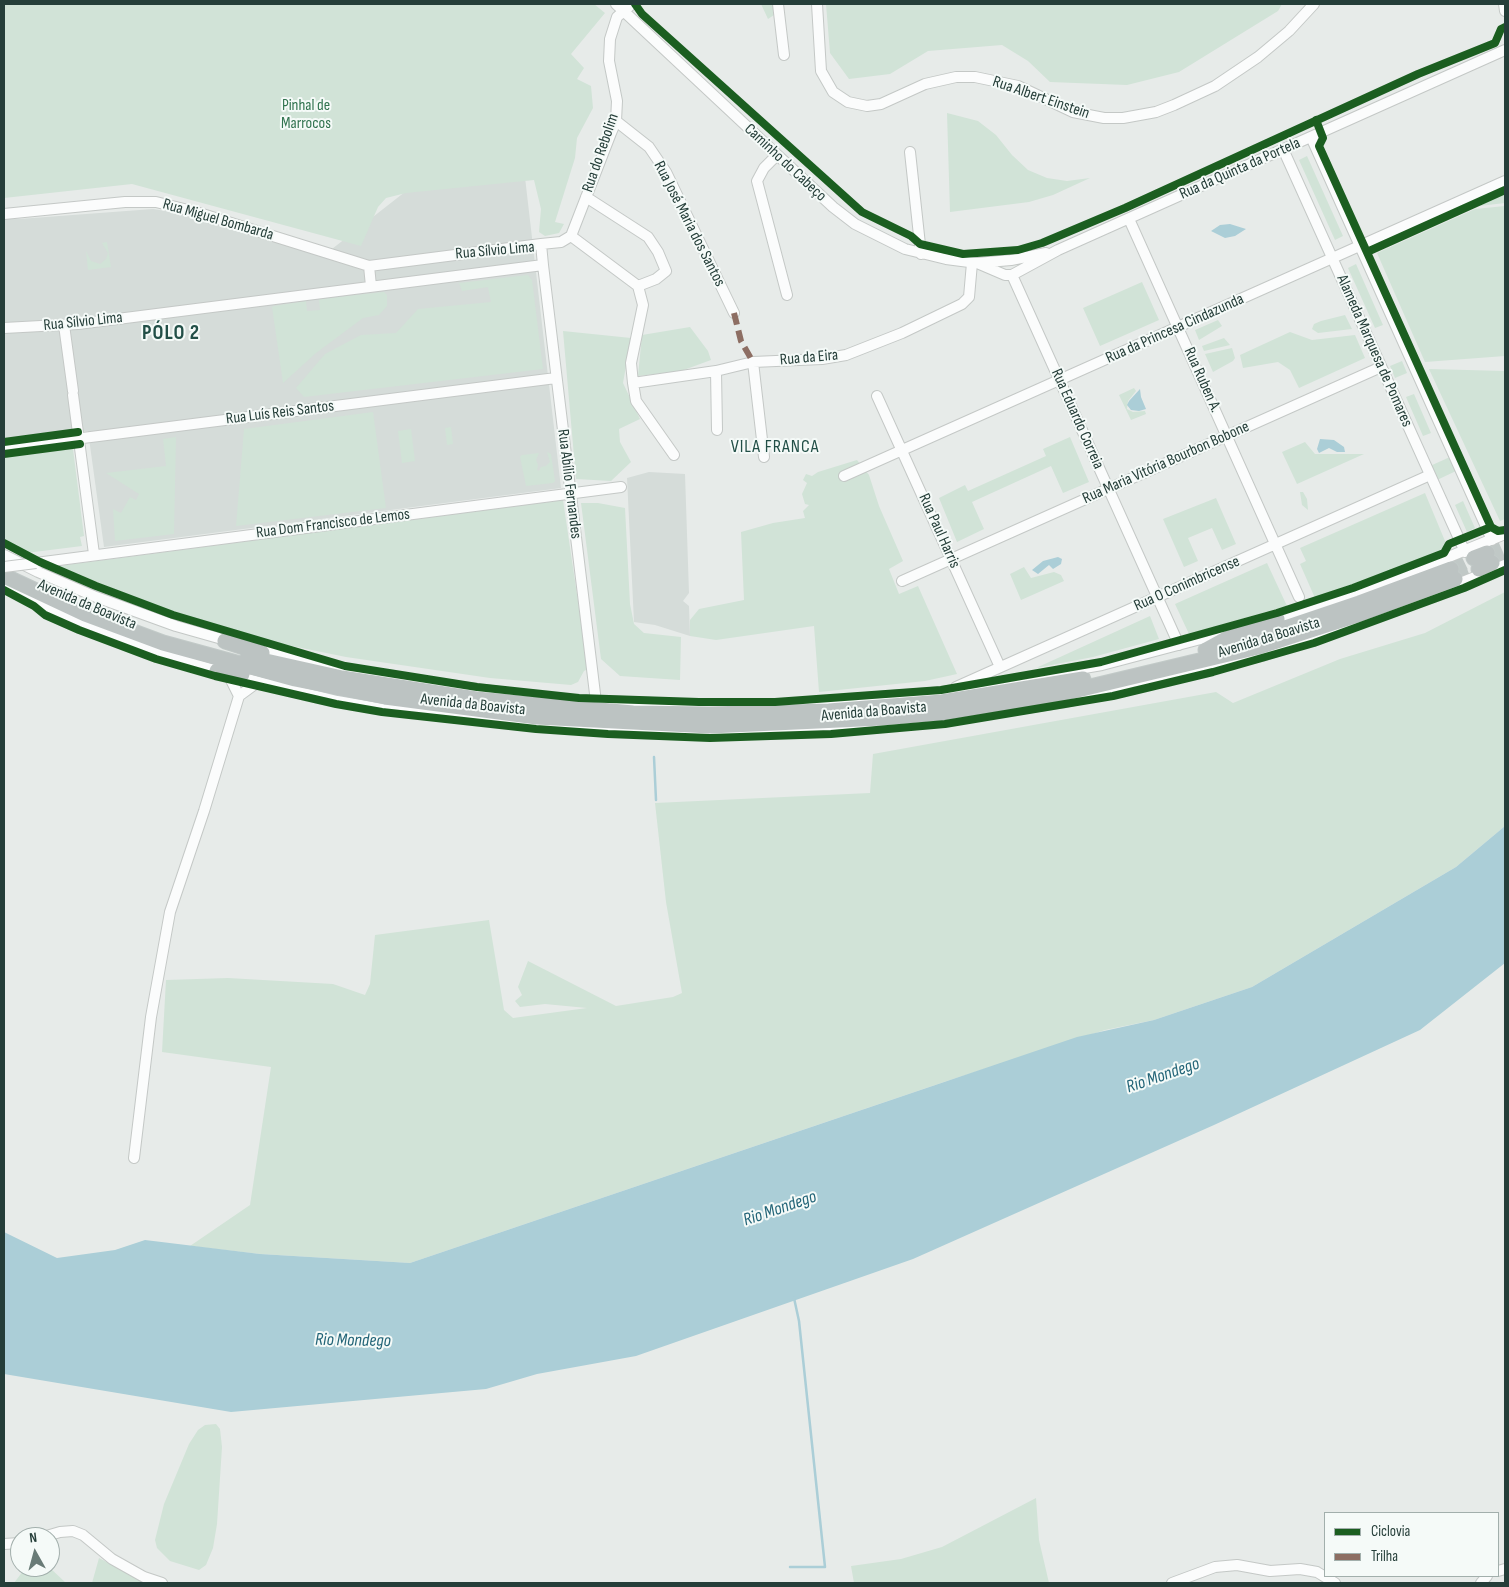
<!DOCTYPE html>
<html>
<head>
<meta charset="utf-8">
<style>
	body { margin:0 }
	#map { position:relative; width:1509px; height:1587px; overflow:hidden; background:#e7ebe9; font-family:"Sofia Sans Condensed",sans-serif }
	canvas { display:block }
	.frame { position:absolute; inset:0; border:5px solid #253e39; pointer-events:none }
	.legend { position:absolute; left:1324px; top:1512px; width:175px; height:65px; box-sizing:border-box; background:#f5faf8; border:1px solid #a2afac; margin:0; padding:6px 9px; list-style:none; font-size:15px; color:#253e39 }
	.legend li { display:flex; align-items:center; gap:10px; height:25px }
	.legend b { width:25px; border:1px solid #a2afac }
	.north { position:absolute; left:10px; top:1527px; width:50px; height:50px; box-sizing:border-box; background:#f5faf8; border:1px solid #a2afac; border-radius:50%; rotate:353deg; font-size:14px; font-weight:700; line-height:20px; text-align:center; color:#253e39 }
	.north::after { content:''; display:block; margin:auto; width:18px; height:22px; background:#697b77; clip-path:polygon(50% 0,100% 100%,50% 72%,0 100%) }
</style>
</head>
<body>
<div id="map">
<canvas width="1509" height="1587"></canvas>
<div class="frame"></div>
<ul class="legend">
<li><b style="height:6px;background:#1b5e20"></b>Ciclovia</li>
<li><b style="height:6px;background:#8d6e63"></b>Trilha</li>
</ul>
<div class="north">N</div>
</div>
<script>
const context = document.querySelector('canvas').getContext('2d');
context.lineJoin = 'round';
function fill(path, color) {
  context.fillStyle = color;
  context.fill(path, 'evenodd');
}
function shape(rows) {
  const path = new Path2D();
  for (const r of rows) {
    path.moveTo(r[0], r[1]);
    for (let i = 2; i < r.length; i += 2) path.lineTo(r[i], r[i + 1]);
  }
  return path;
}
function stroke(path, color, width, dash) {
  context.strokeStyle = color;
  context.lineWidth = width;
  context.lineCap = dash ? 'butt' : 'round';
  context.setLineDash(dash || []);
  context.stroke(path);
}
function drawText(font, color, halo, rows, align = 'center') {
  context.font = font + ' "Sofia Sans Condensed",sans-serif';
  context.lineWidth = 4;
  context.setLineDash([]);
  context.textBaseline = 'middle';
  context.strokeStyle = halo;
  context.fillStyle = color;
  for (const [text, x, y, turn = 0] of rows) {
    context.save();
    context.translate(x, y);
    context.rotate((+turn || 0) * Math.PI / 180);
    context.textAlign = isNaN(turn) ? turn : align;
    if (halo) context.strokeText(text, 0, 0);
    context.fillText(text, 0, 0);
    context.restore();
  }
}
const built = shape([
	[523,160,561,488,104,547,88,431,4,441,4,218,19,219,153,209,178,213,323,256,433,170],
	[649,472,685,474,689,593,683,601,689,606,690,636,655,625,634,622,627,478]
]);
const green = shape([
	[4,4,594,4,605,13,571,54,584,68,577,79,591,86,593,108,577,138,575,158,555,222,564,224,559,233,545,236,539,232,541,209,534,180,406,193,386,198,378,207,361,246,132,184,4,198],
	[761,4,773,4,774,15,768,19],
	[826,4,1282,4,1278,11,1179,72,1127,85,1050,82,1028,61,1002,45,928,51,890,74,849,79,830,53],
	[947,113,978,121,996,135,1012,155,1028,170,1047,178,1067,181,1090,178,1053,195,1029,202,950,212],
	[1307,156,1343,236,1335,240,1299,160],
	[1505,193,1505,203,1479,206],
	[1505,206,1505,356,1425,362,1377,253,1475,209],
	[107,242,111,267,88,270,86,251,91,261,100,264,106,259,108,253,102,243],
	[1356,264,1383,325,1375,328,1348,268],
	[528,275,532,280,543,369,304,397,296,388,325,354,361,335,396,333,418,309,491,302,488,287,462,291,459,283],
	[1142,282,1159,320,1100,346,1083,308],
	[384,292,387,295,387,306,379,315,363,318,316,353,283,383,272,307,274,306,306,301,307,311,320,310,319,299],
	[1345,315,1352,329,1318,333,1312,329,1314,324,1321,321],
	[1218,320,1222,326,1199,340,1195,330],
	[690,327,708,351,711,360,681,371,638,376,642,335],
	[563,331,631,338,623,383,640,419,619,429,620,442,631,462,611,481,576,479],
	[1290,332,1312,340,1355,335,1365,358,1299,388,1290,370,1278,362,1243,368,1240,355],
	[1224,338,1230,345,1204,351,1202,346],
	[1232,348,1235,358,1233,361,1213,372,1205,354],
	[1402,361,1407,373,1395,378,1390,366],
	[1429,369,1505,371,1505,519,1500,521],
	[1134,388,1136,391,1128,401,1127,409,1133,412,1145,411,1146,414,1131,420,1119,395],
	[1414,394,1431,433,1423,436,1406,397],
	[373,412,386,508,236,526,244,429],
	[451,427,453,444,447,445,445,428],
	[411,429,415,461,402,463,398,431],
	[176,437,174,534,115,541,113,509,121,513,130,497,136,500,139,494,106,473,166,466,163,439],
	[1070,437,1089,482,1063,493,1051,466,972,502,984,529,957,542,939,498,965,485,968,491,1046,456,1043,449],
	[1305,442,1315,454,1364,454,1297,484,1282,452],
	[66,447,73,449,84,536,80,537,82,546,26,553,4,541,4,457],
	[547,452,551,454,555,481,553,483,526,486,520,457,522,455,539,453,536,460,538,465,537,470,539,471,541,467,546,466,550,462],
	[1450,457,1456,471,1437,480,1430,466],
	[857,460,869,475,879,506,903,561,889,569,899,594,918,586,957,674,925,681,819,692,814,626,716,640,690,636,690,620,699,609,744,600,741,532,773,523,805,518,803,511,809,505,805,504,802,494,807,483,803,480,806,474,812,476,818,472],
	[1300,492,1303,492,1307,499,1308,510,1302,505],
	[1425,493,1445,541,1445,545,1442,551,1315,598,1300,564,1306,561,1300,548],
	[1216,498,1236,544,1222,550,1212,528,1188,538,1198,561,1184,567,1163,519],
	[563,500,588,669,584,671,578,682,571,685,490,678,346,657,248,637,158,607,58,566],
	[1463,501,1475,528,1467,532,1455,505],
	[581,503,598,503,625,508,630,604,634,624,644,633,681,637,680,680,620,676,601,659],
	[1267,563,1287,606,1189,634,1175,604],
	[1024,567,1031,578,1054,572,1061,575,1064,581,1021,600,1010,574],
	[1505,592,1505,826,1456,867,1252,987,1154,1020,1105,1030,944,1082,410,1263,260,1254,190,1246,250,1205,271,1067,162,1052,166,980,228,978,333,984,365,995,370,984,375,935,489,920,504,1010,513,1018,587,1008,545,1004,520,1007,515,1001,522,995,518,987,528,961,616,1006,673,997,682,993,666,902,655,803,870,793,873,754,1216,692,1233,703,1340,659,1425,633],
	[1150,616,1159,639,1093,657,1036,668],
	[216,1424,220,1429,222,1447,217,1524,213,1548,206,1565,199,1570,170,1561,157,1548,155,1540,164,1504,189,1444,198,1430,205,1425],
	[1036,1498,1039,1540,1049,1583,854,1583,851,1566,901,1559,942,1547],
	[99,1558,147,1583,92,1583],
	[26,1567,49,1567,66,1583,14,1583]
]);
const water = shape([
	[1230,224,1246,229,1235,236,1225,238,1211,231,1220,225],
	[1140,389,1141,397,1146,409,1139,411,1131,410,1127,405,1129,401],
	[1320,439,1334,440,1344,447,1345,452,1337,452,1329,448,1319,453,1317,449],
	[1058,557,1062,559,1061,564,1053,569,1049,565,1038,574,1032,570,1043,561],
	[1505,826,1505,963,1420,1030,1214,1125,913,1259,636,1356,537,1374,486,1389,231,1412,4,1374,4,1232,57,1258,115,1250,145,1240,260,1254,410,1263,1077,1037,1154,1020,1252,987,1456,867]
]);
const stream = shape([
	[654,757,656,800],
	[790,1567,825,1567,799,1321,794,1298]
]);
const highwayTunnel = shape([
	[1487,553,1505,545],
	[1492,563,1505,557],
	[1451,569,1474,558],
	[1455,579,1479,569]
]);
const minor = shape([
	[616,4,833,207,855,224,905,249,946,259,977,263,1011,260,1046,253],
	[778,4,784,55],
	[817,4,821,71,833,92,848,102,867,106,881,104,925,84,956,77,975,77,1018,86,1073,112,1104,118,1123,118,1156,112,1174,105,1215,86,1258,57,1289,31,1314,4],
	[1504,4,1505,11],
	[616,121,649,147,666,172,734,313],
	[1311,137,1492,540],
	[1283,149,1465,552],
	[910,152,921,254],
	[777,155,764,168,757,181,787,295],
	[586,197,648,237,658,252,666,271,656,279,638,286],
	[4,214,125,202,156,202,196,212,369,266],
	[1129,219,1299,597],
	[571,236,638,286,643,305,631,363,633,383,636,401,674,455],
	[541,244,561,242,571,236,611,133,616,121,617,101,609,61,610,39,617,17,632,4],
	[977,263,1005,275,1012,275,1058,250,1505,50],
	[543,265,596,702],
	[1012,275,1179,645],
	[64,325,73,391],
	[4,328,78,324,543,265,541,244,369,266,371,286],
	[753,362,764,457],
	[716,371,717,430],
	[633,383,716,371,753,362,822,359,846,355,902,333,962,304,969,297,972,263],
	[73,395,94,554],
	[877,396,1000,667],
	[4,448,556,378],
	[844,476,1505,181],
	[4,555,38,572,96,597,176,626,229,641],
	[36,563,621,487],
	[902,581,1381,367],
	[4,587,81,624,159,653,228,674,337,701,383,709,536,726,632,732,710,735,882,727,944,720,1066,702,1262,656,1366,621,1505,565],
	[1272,620,1392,580,1505,534],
	[258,648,300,660,388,677,529,696],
	[228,674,239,696],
	[956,687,1430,475],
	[573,700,708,705,775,705,943,692,1102,665,1231,631],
	[134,1158,151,1017,170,912,204,811,239,696,258,682],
	[43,1537,60,1532,73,1531,83,1535,112,1559,144,1577,162,1583],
	[4,1544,20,1543],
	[1498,1571,1505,1569],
	[1172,1583,1215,1567,1237,1565,1270,1571,1300,1569,1317,1572,1335,1583],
	[1481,1583,1487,1576]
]);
const highway = shape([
	[1474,558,1487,553],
	[1479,569,1492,563],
	[4,576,85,614,163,643,295,679,385,697,537,717,710,726,882,718,943,713,1065,693,1258,647,1363,613,1455,579],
	[1261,636,1359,603,1451,569],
	[225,641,262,653],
	[1206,650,1226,639,1277,619],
	[248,657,342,678,476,699,633,713,709,714,829,711,942,702,1083,679],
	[217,671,242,674]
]);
const minorBridge = shape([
	[4,567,36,563]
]);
const quiet = shape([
	[734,313,741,341,753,362]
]);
const cycleway = shape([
	[635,4,642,14,862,212,911,236,920,244,963,254,1018,250,1042,243,1125,208,1418,74,1495,43,1501,29,1505,27],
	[1316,120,1323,138,1319,146,1491,527,1498,531,1505,530],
	[1367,252,1505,190],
	[4,442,78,432],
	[4,454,80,444],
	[4,543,40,562,96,586,173,615,345,666,477,687,579,698,699,702,775,702,941,690,1101,662,1277,613,1353,588,1444,553,1449,544,1491,527],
	[4,590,34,606,45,615,79,630,156,659,215,676,336,704,382,712,536,729,608,734,710,738,831,734,945,724,1113,696,1213,672,1314,643,1464,588,1505,570]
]);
const streetNames = [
	["Rua Albert Einstein",1041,98,19],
	["Rua do Rebolim",601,153,-71],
	["Caminho do Cabeço",785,163,43],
	["Rua da Quinta da Portela",1240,169,-24],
	["Rua Miguel Bombarda",218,220,16],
	["Rua José Maria dos Santos",689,224,63],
	["Rua Sílvio Lima",495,251,-5],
	["Rua Sílvio Lima",83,322,-6],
	["Rua da Princesa Cindazunda",1175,329,-24],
	["Alameda Marquesa de Pomares",1374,351,66],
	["Rua da Eira",809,358,-5],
	["Rua Ruben A.",1202,380,66],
	["Rua Luís Reis Santos",280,413,-7],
	["Rua Eduardo Correia",1077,419,66],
	["Rua Maria Vitória Bourbon Bobone",1166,463,-24],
	["Rua Abílio Fernandes",569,484,83],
	["Rua Dom Francisco de Lemos",333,524,-7],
	["Rua Paul Harris",939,531,66],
	["Rua O Conimbricense",1187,584,-24],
	["Avenida da Boavista",87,605,23],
	["Avenida da Boavista",1269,638,-17],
	["Avenida da Boavista",473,705,6],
	["Avenida da Boavista",874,712,-5]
];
const parkNames = [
	["Pinhal de",306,106],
	["Marrocos",306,124]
];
const neighbourhoodNames = [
	["VILA FRANCA",775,447]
];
const waterNames = [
	["Rio Mondego",1163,1076,-19],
	["Rio Mondego",780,1209,-19],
	["Rio Mondego",353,1341,1]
];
const districtNames = [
	["PÓLO 2",171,334]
];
fill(built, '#d5dcd9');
fill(green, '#d1e3d7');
fill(water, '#abced7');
stroke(stream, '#abced7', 2.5);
stroke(highwayTunnel, '#c0c8c6', 15, [15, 8]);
stroke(minor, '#c4c8c6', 12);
stroke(highway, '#c2cac8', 17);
stroke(minor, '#fbfcfc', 10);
stroke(highway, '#bcc3c2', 15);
stroke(minorBridge, '#c4c8c6', 12, []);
stroke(minorBridge, '#fbfcfc', 10);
stroke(quiet, '#8d6e63', 6, [12, 6]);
stroke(cycleway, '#1b5e20', 8);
drawText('16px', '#253e39', '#f5faf8', streetNames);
drawText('16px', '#31734f', '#f5faf8', parkNames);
context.letterSpacing = '1px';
drawText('18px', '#224f47', '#f5faf8', neighbourhoodNames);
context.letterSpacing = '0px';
drawText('italic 18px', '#226477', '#f5faf8', waterNames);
context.letterSpacing = '1px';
drawText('bold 21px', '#224f47', '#f5faf8', districtNames);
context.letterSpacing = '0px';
</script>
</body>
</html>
